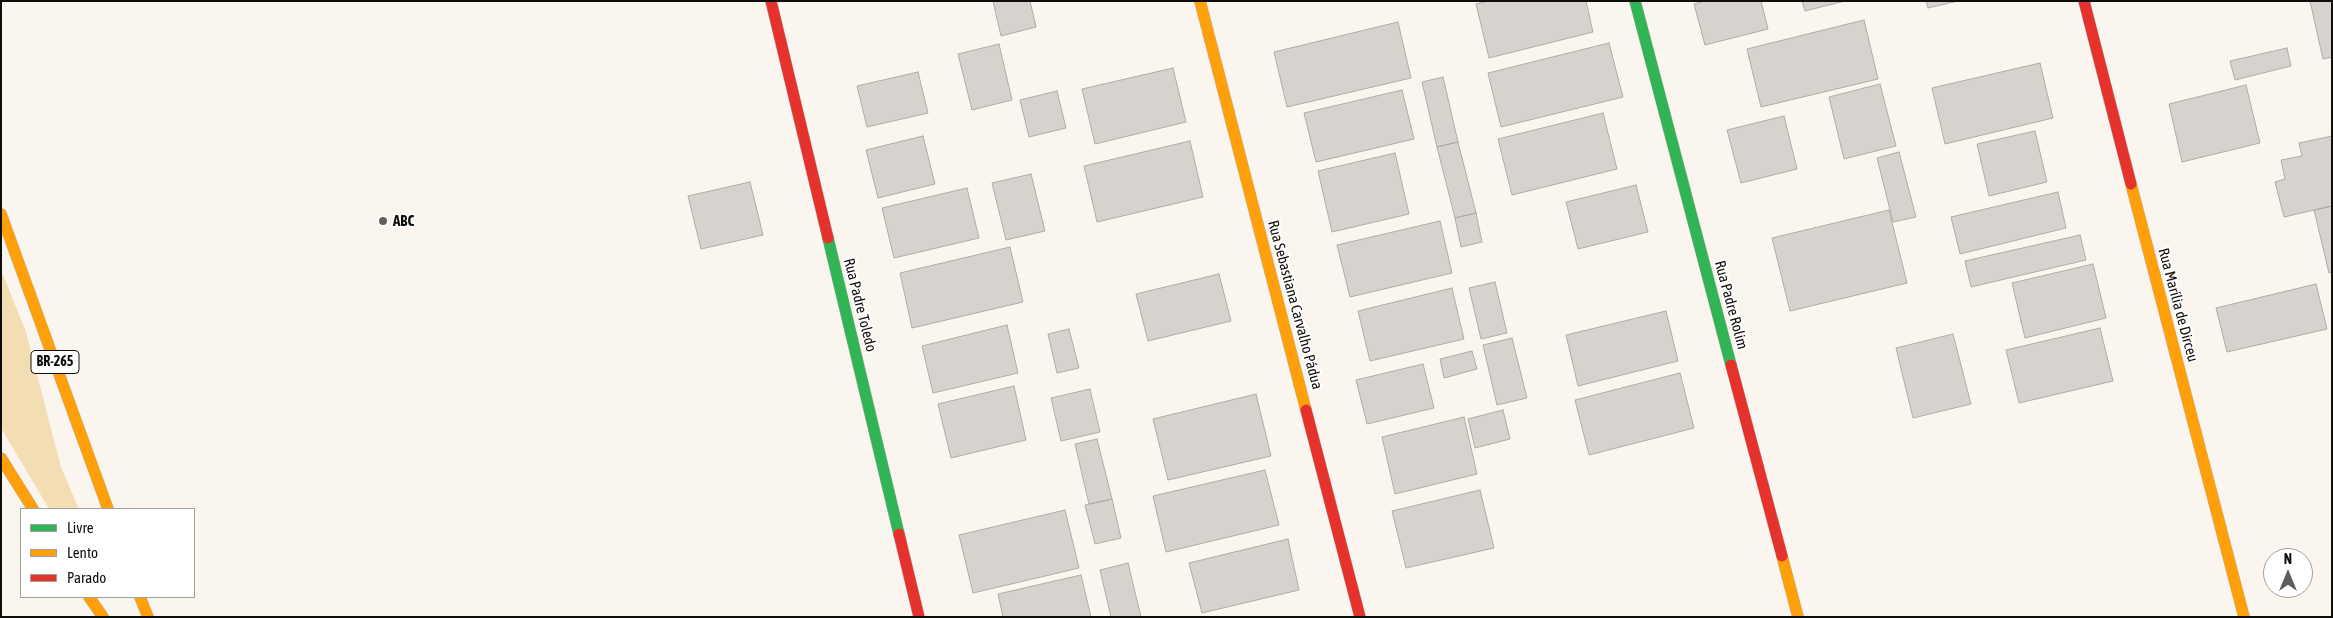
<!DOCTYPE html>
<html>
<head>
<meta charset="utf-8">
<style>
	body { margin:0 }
	#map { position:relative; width:2333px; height:618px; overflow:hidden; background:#faf6ef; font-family:"Asap Condensed",sans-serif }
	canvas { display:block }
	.frame { position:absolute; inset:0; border:2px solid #100e0a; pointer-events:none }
	.legend { position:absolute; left:20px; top:508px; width:175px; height:90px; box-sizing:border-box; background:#fff; border:1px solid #9f9f9d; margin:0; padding:6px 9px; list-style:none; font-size:15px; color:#100e0a }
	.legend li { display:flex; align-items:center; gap:10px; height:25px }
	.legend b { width:25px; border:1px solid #9f9f9d }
	.north { position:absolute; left:2263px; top:548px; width:50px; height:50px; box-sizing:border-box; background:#fff; border:1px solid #9f9f9d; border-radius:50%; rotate:0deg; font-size:14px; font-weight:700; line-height:20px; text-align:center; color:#100e0a }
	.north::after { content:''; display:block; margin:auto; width:18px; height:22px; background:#625f5a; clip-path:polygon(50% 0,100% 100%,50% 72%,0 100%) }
</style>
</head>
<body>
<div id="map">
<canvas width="2333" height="618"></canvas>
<div class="frame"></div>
<ul class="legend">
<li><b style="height:6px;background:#30b455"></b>Livre</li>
<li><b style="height:6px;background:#ff9f0a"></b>Lento</li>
<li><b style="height:6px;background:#e5322d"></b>Parado</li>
</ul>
<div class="north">N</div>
</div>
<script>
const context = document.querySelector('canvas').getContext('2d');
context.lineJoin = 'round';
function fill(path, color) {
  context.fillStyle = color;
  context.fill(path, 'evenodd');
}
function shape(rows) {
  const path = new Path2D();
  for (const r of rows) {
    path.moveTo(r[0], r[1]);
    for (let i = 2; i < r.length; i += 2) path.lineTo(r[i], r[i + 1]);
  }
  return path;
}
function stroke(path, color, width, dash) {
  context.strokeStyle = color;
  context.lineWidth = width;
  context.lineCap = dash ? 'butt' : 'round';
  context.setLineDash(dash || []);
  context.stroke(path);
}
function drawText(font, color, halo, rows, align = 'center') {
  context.font = font + ' "Asap Condensed",sans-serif';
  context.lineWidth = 4;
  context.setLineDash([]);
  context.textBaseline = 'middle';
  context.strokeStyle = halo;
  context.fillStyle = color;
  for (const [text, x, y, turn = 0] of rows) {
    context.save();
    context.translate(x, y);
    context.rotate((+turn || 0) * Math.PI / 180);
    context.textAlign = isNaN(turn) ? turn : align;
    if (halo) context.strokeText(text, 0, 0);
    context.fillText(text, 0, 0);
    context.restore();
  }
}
const green = shape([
	[1,270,26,332,61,467,79,509,49,509,1,428]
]);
const building = shape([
	[993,1,1030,1,1036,27,1001,36,993,1],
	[1489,1,1586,1,1593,32,1489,58,1476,4,1489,1],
	[1704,1,1761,1,1768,29,1705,45,1694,4,1704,1],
	[1802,1,1845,1,1805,11,1802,1],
	[1926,1,1958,1,1928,8,1926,1],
	[2310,1,2332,1,2332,57,2323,59,2310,1],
	[1864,20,1878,79,1761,107,1747,49,1864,20],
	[1398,22,1411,78,1287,107,1274,52,1398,22],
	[1609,43,1623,97,1501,127,1488,73,1609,43],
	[999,44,1012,100,972,110,958,54,999,44],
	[2287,48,2291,66,2235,80,2230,61,2287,48],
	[2040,63,2053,118,1945,144,1932,88,2040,63],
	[1173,68,1186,122,1095,144,1082,89,1173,68],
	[918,72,928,113,867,127,857,86,918,72],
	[1443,77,1458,142,1437,147,1422,82,1443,77],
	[1880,84,1896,146,1844,159,1829,97,1880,84],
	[2246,85,2260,143,2182,162,2169,104,2246,85],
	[1402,90,1414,139,1316,162,1304,113,1402,90],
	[1057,91,1066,128,1029,137,1020,100,1057,91],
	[1603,113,1617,169,1512,195,1498,139,1603,113],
	[1784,116,1797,169,1741,183,1727,130,1784,116],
	[2035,131,2047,182,1989,196,1977,144,2035,131],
	[923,136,935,184,878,198,866,150,923,136],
	[2332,136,2332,206,2284,217,2275,182,2285,179,2281,160,2302,156,2299,143,2332,136],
	[1190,141,1203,197,1097,222,1084,166,1190,141],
	[1458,142,1476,213,1455,218,1437,147,1458,142],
	[1899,152,1916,217,1893,222,1877,158,1899,152],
	[1395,153,1409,214,1332,232,1318,171,1395,153],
	[1031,174,1045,231,1006,240,992,183,1031,174],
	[750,182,763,235,701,249,688,196,750,182],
	[1636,185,1648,232,1578,249,1566,202,1636,185],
	[967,188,979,238,894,258,882,208,967,188],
	[2058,192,2066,228,1960,254,1951,217,2058,192],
	[2332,206,2332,272,2329,273,2314,210,2332,206],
	[1889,210,1907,283,1790,311,1772,238,1889,210],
	[1476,213,1482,242,1461,247,1455,218,1476,213],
	[1440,221,1452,273,1350,297,1337,245,1440,221],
	[2080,235,2086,260,1971,287,1965,261,2080,235],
	[1010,247,1023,302,912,328,900,273,1010,247],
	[2093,264,2106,318,2025,338,2012,283,2093,264],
	[1219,274,1231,321,1148,341,1136,294,1219,274],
	[1495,282,1507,333,1481,339,1469,288,1495,282],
	[2316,284,2327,329,2227,352,2216,308,2316,284],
	[1452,288,1464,339,1370,361,1358,311,1452,288],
	[1666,311,1678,361,1578,386,1566,335,1666,311],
	[1007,325,1018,373,933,393,922,346,1007,325],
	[2100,328,2113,381,2019,403,2006,350,2100,328],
	[1069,329,1079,368,1057,373,1048,334,1069,329],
	[1953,334,1971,404,1913,418,1896,348,1953,334],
	[1512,338,1527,398,1497,405,1483,345,1512,338],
	[1472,351,1477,369,1444,378,1440,359,1472,351],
	[1423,364,1434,408,1367,424,1356,380,1423,364],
	[1680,373,1694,428,1589,455,1575,400,1680,373],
	[1014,386,1026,440,951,458,938,404,1014,386],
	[1090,389,1100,432,1061,441,1051,398,1090,389],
	[1256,394,1271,456,1168,480,1153,419,1256,394],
	[1503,410,1510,439,1475,448,1468,419,1503,410],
	[1464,417,1477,474,1395,494,1382,437,1464,417],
	[1097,439,1112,499,1089,504,1075,444,1097,439],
	[1265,470,1279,525,1166,552,1153,496,1265,470],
	[1480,490,1494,548,1406,568,1392,511,1480,490],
	[1112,499,1121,538,1095,544,1085,505,1112,499],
	[1065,510,1079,568,973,593,959,535,1065,510],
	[1288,539,1299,590,1202,613,1189,563,1288,539],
	[1128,563,1141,617,1111,617,1100,570,1128,563],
	[1081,575,1091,617,1003,617,998,594,1081,575]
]);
const fast = shape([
	[1635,1,1731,365],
	[828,238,899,534]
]);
const slow = shape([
	[1200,1,1306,410],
	[2131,184,2244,617],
	[1,214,108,509],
	[1,458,33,509],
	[1782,556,1798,617],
	[89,597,103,617],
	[140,597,148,617]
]);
const jam = shape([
	[771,1,828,238],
	[2084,1,2131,184],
	[1731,365,1782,556],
	[1306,410,1360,617],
	[899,534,919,617]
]);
const markers = [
	[383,221,5,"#625f5a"]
];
const shields = [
	[55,362,48]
];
const shieldNames = [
	["BR-265",55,362]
];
const poiNames = [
	["ABC",393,221]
];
const streetNames = [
	["Rua Padre Toledo",860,305,76],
	["Rua Sebastiana Carvalho Pádua",1295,305,75],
	["Rua Padre Rolim",1731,305,75],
	["Rua Marília de Dirceu",2178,305,75]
];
fill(green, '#f3deb3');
fill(building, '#d6d3cf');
stroke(building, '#afaca8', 1);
stroke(fast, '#bdbab5', 12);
stroke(slow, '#bdbab5', 12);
stroke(jam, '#bdbab5', 12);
stroke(fast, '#30b455', 11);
stroke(slow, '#ff9f0a', 11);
stroke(jam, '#e5322d', 11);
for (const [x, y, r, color] of markers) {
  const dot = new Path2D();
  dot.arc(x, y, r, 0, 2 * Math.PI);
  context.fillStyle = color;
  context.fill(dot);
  stroke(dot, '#fff', 2);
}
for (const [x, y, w] of shields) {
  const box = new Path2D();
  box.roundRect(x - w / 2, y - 11.5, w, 23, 4);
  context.fillStyle = '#fff';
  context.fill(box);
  stroke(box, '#100e0a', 1);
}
drawText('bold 14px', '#100e0a', null, shieldNames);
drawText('bold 15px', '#100e0a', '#fff', poiNames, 'left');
drawText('15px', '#100e0a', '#fff', streetNames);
</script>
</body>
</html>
